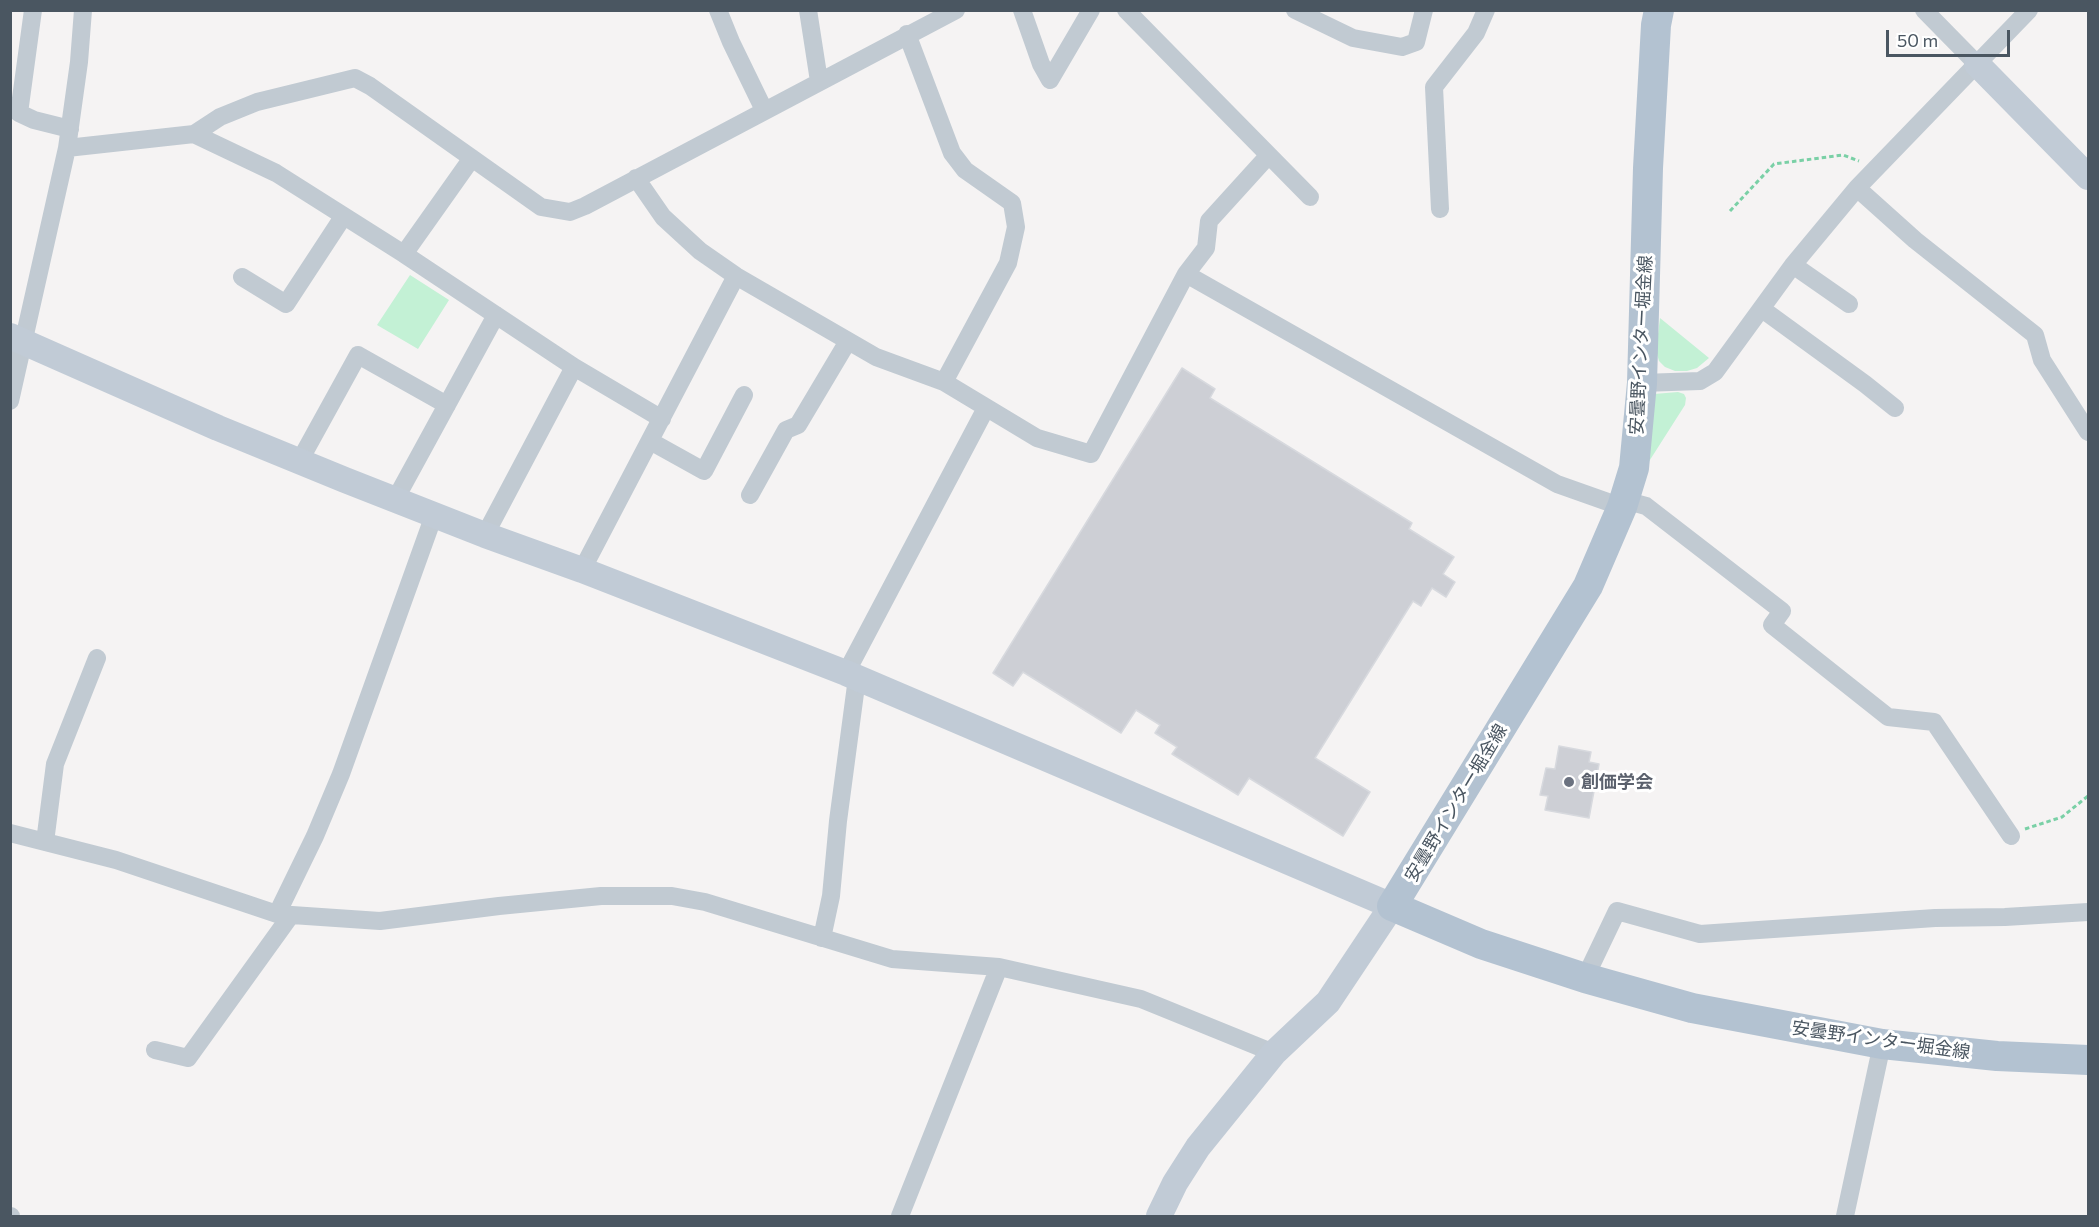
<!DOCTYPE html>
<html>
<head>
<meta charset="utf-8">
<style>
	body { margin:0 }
	#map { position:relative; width:2099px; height:1227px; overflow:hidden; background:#f5f3f3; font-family:Commissioner,sans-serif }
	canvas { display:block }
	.frame { position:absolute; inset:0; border:12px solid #4a5661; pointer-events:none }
	.scale { position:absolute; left:1886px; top:30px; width:124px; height:27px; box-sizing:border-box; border:3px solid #4a5661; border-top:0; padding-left:8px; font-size:18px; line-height:21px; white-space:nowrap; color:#4a5661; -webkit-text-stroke:4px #fff; paint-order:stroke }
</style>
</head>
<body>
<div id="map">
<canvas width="2099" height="1227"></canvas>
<div class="frame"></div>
<div class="scale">50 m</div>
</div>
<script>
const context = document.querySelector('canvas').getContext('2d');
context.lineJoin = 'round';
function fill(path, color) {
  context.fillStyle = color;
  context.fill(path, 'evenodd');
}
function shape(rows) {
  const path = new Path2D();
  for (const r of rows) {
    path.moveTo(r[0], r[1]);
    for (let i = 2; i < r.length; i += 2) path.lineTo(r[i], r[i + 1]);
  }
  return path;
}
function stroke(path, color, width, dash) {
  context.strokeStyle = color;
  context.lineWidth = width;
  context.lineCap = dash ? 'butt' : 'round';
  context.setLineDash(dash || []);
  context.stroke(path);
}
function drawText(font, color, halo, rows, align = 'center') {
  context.font = font + ' Commissioner,"Noto Sans JP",sans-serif';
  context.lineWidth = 6;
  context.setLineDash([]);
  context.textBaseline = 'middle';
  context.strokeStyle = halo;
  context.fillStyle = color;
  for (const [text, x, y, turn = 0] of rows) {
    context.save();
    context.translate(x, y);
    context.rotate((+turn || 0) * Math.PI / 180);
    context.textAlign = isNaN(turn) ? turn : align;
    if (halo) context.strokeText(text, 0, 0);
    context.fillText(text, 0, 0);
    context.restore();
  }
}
const green = shape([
	[410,275,449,300,418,349,377,325],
	[1660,318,1709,358,1697,368,1687,371,1675,371,1665,367,1659,361,1656,350],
	[1678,392,1684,394,1686,398,1685,405,1648,463,1654,394]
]);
const building = shape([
	[1182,368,1215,389,1210,398,1412,523,1409,529,1454,557,1443,574,1455,582,1446,597,1432,588,1421,606,1413,601,1315,758,1370,792,1343,836,1249,778,1238,795,1172,754,1177,747,1155,733,1160,725,1136,710,1121,733,1023,672,1013,686,993,673,1182,368],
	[1559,746,1591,752,1589,762,1599,764,1589,818,1545,810,1548,796,1540,795,1546,768,1555,769,1559,746]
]);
const path = shape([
	[1730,211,1774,164,1843,155,1859,161],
	[2025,829,2062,817,2088,796]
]);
const street = shape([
	[33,10,19,113,34,120,70,129],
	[718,10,731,42,764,110],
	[808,10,819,81],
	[1022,10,1041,64,1050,80,1091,10],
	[1126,10,1310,197],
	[1295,10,1353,38,1402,47,1416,42,1424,10],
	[1924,10,1977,64],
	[907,34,952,153,965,170,1012,203,1016,227,1008,263,944,382],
	[194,134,276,173,404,254,574,367,662,419],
	[67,148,194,134,220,117,257,102,355,78,370,86,541,207,570,212,585,206,956,10],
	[636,178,663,217,700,251,736,276,876,357,944,382,1037,438,1091,454,1186,274,1557,484,1622,507],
	[1857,188,1915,240,2035,335,2042,360,2088,432],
	[1440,209,1434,87,1476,33,1486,10],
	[404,254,472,158],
	[1793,265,1849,304],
	[1186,274,1206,248,1209,221,1268,156],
	[242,277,286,304,343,217],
	[1762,309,1865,384,1895,408],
	[1642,383,1700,381,1715,372,1793,265,1857,188,2029,10],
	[10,401,67,148,79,62,83,10],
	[650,441,704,471,744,395],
	[304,453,358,355,447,405],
	[750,495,786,430,798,425,848,341],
	[395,500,496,315],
	[1624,500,1646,506,1782,611,1772,625,1888,717,1934,722,2011,836],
	[485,535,574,367],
	[582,570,736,276],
	[846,673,986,408],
	[10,833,116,860,277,914,380,921,499,906,601,896,672,896,705,902,892,959,999,967,1141,999,1274,1053],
	[45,842,55,764,97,658],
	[277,914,315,836,341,774,434,515],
	[822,938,831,896,838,821,857,678],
	[1585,978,1617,911,1700,934,1935,918,2005,917,2088,912],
	[155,1050,188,1058,291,915],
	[10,1216,11,1216],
	[900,1216,999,967],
	[1845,1216,1882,1044]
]);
const secondary = shape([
	[1977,64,2088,177],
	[10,336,218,428,345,480,485,535,582,570,846,673,1392,906,1328,1002,1274,1053,1198,1147,1175,1183,1159,1216]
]);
const primary = shape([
	[1659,10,1656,25,1648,168,1642,383,1634,468,1622,507,1588,586,1392,906,1481,944,1585,978,1692,1008,1882,1044,1997,1056,2088,1060]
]);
const markers = [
	[1569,782,6,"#6b7280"]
];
const streetNames = [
	["安曇野インター堀金線",1641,345,-87],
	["安曇野インター堀金線",1456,803,-59],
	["安曇野インター堀金線",1881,1040,8]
];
const worshipNames = [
	["創価学会",1581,782]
];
fill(green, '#c3f1d5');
fill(building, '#cdcfd5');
stroke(building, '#d7d9de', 1.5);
stroke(path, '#7ad0a6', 3, [4.5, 3]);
stroke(street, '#c1cad2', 18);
stroke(secondary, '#c1cbd6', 26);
stroke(primary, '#b3c2d1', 30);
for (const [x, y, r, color] of markers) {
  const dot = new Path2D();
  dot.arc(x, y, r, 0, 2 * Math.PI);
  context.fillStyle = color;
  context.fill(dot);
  stroke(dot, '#fff', 2);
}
drawText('18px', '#4a5661', '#fff', streetNames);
drawText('bold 18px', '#5b616d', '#fff', worshipNames, 'left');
</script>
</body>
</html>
